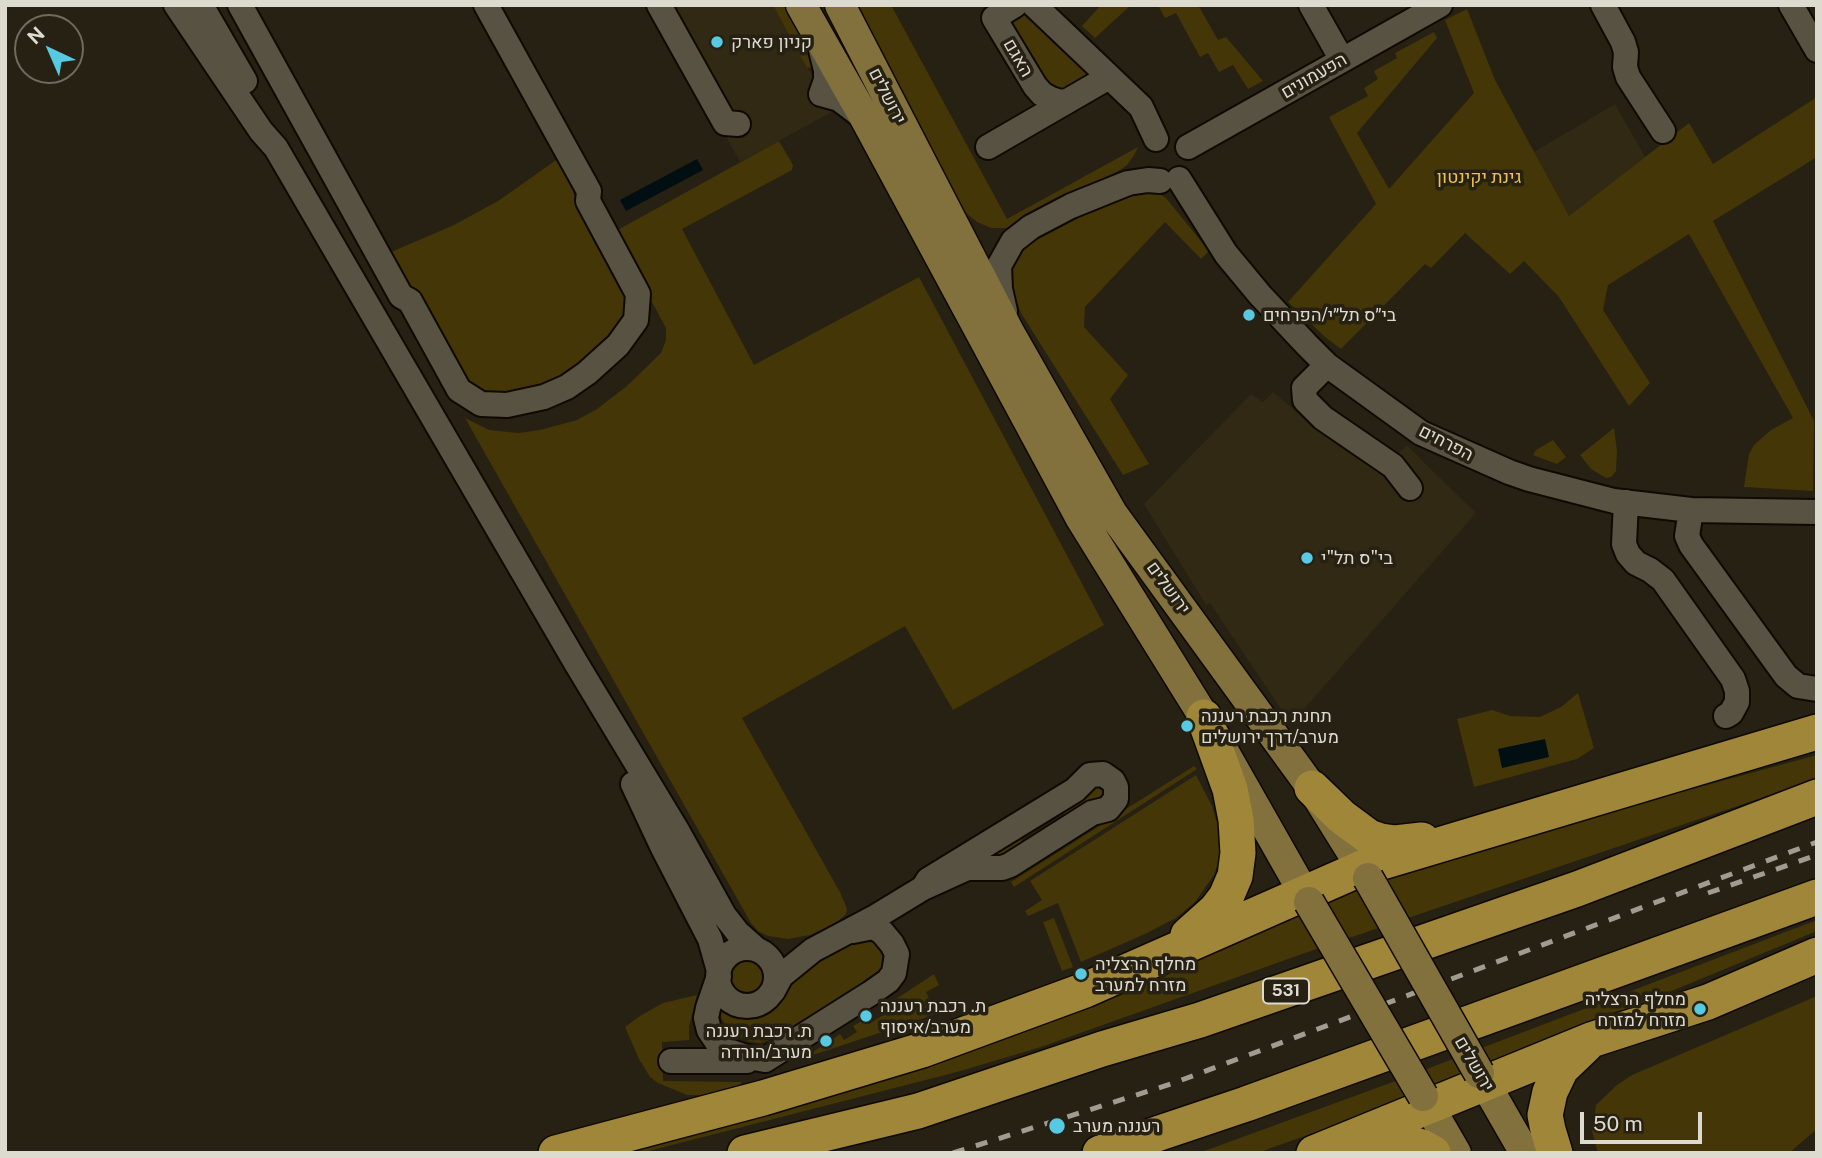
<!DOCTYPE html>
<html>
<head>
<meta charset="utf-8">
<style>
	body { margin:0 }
	#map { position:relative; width:1822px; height:1158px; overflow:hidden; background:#262112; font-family:"Public Sans",sans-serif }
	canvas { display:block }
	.frame { position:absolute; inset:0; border:7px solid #dddad0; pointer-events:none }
	.north { position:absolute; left:14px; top:14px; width:70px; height:70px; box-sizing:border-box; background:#262112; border:2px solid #6f6b5e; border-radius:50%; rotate:316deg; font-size:19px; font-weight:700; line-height:28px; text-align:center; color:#dddad0 }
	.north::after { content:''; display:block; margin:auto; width:24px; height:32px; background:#57c9e2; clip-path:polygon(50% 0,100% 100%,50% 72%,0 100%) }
	.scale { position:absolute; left:1580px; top:1112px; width:122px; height:32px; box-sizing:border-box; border:4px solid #dddad0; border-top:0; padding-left:9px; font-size:21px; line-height:24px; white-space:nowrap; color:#dddad0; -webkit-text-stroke:5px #262112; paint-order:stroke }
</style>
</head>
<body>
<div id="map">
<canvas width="1822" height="1158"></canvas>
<div class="frame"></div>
<div class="north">N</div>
<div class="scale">50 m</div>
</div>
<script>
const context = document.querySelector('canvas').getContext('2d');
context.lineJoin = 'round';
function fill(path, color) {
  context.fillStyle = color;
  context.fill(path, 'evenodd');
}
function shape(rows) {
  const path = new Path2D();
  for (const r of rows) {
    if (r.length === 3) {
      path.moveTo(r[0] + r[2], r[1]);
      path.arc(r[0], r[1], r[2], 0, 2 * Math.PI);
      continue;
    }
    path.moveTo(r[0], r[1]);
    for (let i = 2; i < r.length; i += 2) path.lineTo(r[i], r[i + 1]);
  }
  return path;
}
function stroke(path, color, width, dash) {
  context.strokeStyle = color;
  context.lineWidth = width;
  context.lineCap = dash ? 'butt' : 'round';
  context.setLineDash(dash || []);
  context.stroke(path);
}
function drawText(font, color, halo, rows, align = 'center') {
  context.font = font + ' "Public Sans",Heebo,sans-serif';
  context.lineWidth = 7;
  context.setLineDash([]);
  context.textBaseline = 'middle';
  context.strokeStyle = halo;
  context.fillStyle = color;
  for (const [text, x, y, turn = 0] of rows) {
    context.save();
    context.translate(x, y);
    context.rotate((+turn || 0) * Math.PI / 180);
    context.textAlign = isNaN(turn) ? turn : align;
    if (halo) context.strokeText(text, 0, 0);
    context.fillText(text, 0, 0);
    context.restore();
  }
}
const built = shape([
	[654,5,773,5,832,112,740,162],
	[1615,104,1645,157,1569,216,1534,152],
	[1273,392,1313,426,1330,410,1397,454,1407,446,1476,513,1291,724,1210,603,1206,605,1144,504,1251,394,1263,402]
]);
const green = shape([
	[773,5,791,5,819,61,814,67,807,68],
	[858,5,891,5,1007,219,1138,147,1133,157,1126,166,1118,171,1007,228,991,228,977,222,966,213,959,204],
	[1101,5,1131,5,1095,38,1082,26],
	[1158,5,1198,5,1218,40,1226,37,1263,81,1248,89,1233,65,1219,72,1208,53,1200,57,1176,13,1165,18],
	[1024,7,1093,73,1063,93,1048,92,1007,20],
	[1467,9,1495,80,1569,216,1689,123,1713,164,1817,97,1817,157,1713,221,1814,421,1813,491,1744,487,1749,454,1754,445,1771,430,1793,418,1689,234,1608,285,1603,310,1650,383,1629,406,1559,297,1524,261,1510,274,1465,233,1431,268,1425,264,1341,349,1325,337,1288,302,1376,204,1329,117,1368,96,1364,88,1378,79,1374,71,1397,58,1395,53,1434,32,1437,38,1357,133,1389,189,1474,93,1445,20],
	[779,141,793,165,792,170,682,229,754,365,919,277,1104,625,953,710,905,626,742,718,841,894,847,909,846,914,835,924,810,935,788,939,768,936,758,931,751,923,465,418,489,430,518,433,540,430,577,420,597,409,627,386,661,353,666,340,666,328,614,232],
	[562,156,573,187,573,193,628,296,627,316,612,337,564,379,516,393,483,395,466,385,409,282,403,279,384,255,454,225,498,201],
	[1127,189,1152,189,1166,198,1209,251,1201,259,1165,222,1085,307,1084,327,1128,375,1110,399,1149,464,1123,475,1021,313,1012,291,1011,272,1019,255,1032,238],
	[1614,428,1617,451,1616,471,1611,477,1606,478,1591,469,1580,455],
	[1553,440,1566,457,1557,464,1533,455,1536,450],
	[1578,693,1594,748,1577,759,1474,787,1457,719,1492,710,1510,716,1540,717,1561,707],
	[1817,755,1817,779,1305,953,1041,1047,957,1072,641,1153,621,1153,950,1060,1159,973,1401,868],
	[1194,766,1197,769,1014,887,1011,882],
	[1196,775,1212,806,1220,833,1220,857,1214,875,1195,902,1176,918,1145,934,1081,962,1058,903,1028,916,1025,911,1042,900,1030,881],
	[1090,781,1110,792,1006,859,981,858,1022,831,1021,844,1064,816,1065,803],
	[1054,918,1073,967,1062,971,1043,922],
	[1817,920,1817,931,1519,1054,1390,1110,1319,1131,1257,1153,1199,1153,1390,1083],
	[868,938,877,942,882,952,884,959,880,970,871,979,774,1039,760,1043,747,1041,732,1032,722,1020,720,1011,721,1004,732,1012,737,1014,762,1012,778,1002,783,990,808,965,855,941],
	[747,976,19],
	[934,974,939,985,926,992,936,1014,804,1058,840,1034,844,1040,857,1032,853,1026,865,1019,869,1024,899,1005,896,999],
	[697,995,689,1027,689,1040,662,1042,663,1081,741,1082,741,1086,706,1095,687,1095,658,1083,650,1077,639,1059,625,1027,640,1016,663,1003],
	[1817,996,1817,1129,1789,1153,1598,1153,1592,1131,1596,1105,1617,1085,1632,1075]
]);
const water = shape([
	[697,159,703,170,626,211,620,200],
	[1545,739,1549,757,1502,768,1498,749]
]);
const minor = shape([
	[176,5,261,131,276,148,576,663,678,832,724,915,738,933,756,949],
	[201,5,245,81],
	[240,5,401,296,410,301,459,390,481,404,507,405,544,397,567,387,587,373,618,345,636,320,638,294,588,201,589,191,486,5],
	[659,5,725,123,738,124],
	[1015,5,994,18,1035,86,1042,94,1051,99,1060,102,1067,101],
	[1034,5,1141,107,1156,139],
	[1311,5,1342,60],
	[1603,5,1623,42,1626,52,1625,67,1628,77,1663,131],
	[1791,5,1817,50],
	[820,46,826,70,826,80,821,94,839,99,864,118],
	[988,147,1109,77],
	[1188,147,1440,5],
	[1179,179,1226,254,1260,295,1307,345,1327,365,1421,433,1509,472,1529,479,1614,501,1691,510,1817,512],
	[1005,311,1000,289,999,266,1013,241,1031,227,1071,206,1128,183,1148,180,1160,181],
	[1327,365,1304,388,1305,400,1323,418,1393,466,1410,488],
	[1626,502,1624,544,1628,554,1636,563,1650,570,1663,580,1733,679,1737,691,1737,702,1731,713,1726,716],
	[1691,510,1687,536,1691,545,1786,676,1798,686,1817,689],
	[633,784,662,846,710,939,719,971],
	[747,977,29],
	[719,976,708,1008,706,1018,709,1030,717,1042,728,1051,743,1056,765,1060,871,993,888,981,894,973,897,954,892,944,882,932,873,927,853,931],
	[773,991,781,976,813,950,877,916,923,888,967,868,1002,868,1010,865,1092,813,1108,809,1116,799,1116,787,1113,781,1103,774,1090,775,1075,790,928,880,923,888],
	[671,1061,747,1061]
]);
const major = shape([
	[801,5,865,118,1080,517,1204,717,1309,902],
	[840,5,1009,332,1100,492,1112,513,1312,788,1368,878],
	[1479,1073,1525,1153],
	[1423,1096,1456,1153]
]);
const highway = shape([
	[1312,788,1342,817,1369,837,1381,841,1395,843,1422,840],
	[1188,935,1216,910,1226,897,1235,876,1238,853,1236,820,1230,789,1204,717],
	[1357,1147,1371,1144,1402,1141,1422,1147,1433,1153],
	[556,1153,763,1098,922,1050,1085,990,1362,868,1817,732],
	[745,1153,918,1111,1102,1049,1200,1020,1577,889,1817,797],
	[1100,1153,1246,1104,1817,897],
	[1314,1153,1591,1040,1708,1002,1817,955],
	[1555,1153,1548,1130,1545,1115,1550,1092,1561,1069,1586,1045]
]);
const rail = shape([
	[1708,893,1817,855],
	[953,1153,1171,1084,1817,842]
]);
const majorBridge = shape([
	[1368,878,1479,1073],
	[1309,902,1423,1096]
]);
const markers = [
	[717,42,7,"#57c9e2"],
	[1249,315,7,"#57c9e2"],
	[1307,558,7,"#57c9e2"],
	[1187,726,7,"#57c9e2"],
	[1081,974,7,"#57c9e2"],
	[1700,1009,7,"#57c9e2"],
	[866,1016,7,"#57c9e2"],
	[826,1041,7,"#57c9e2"],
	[1057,1126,9,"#57c9e2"]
];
const shields = [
	[1286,991,46]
];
const shieldNames = [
	["531",1286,991]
];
const poiNames = [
	["קניון פארק",731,42],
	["בי״ס תל״י/הפרחים",1263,315],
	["בי\"ס תל\"י",1321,558],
	["תחנת רכבת רעננה",1201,716],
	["מערב/דרך ירושלים",1201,737],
	["מחלף הרצליה",1095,964],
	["מזרח למערב",1095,985],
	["מחלף הרצליה",1686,999,"right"],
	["מזרח למזרח",1686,1020,"right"],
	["ת. רכבת רעננה",880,1006],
	["מערב/איסוף",880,1027],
	["ת. רכבת רעננה",812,1031,"right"],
	["מערב/הורדה",812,1052,"right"],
	["רעננה מערב",1073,1126]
];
const streetNames = [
	["האגם",1018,58,60],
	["הפעמונים",1314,76,-30],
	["ירושלים",887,96,63],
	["הפרחים",1446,443,27],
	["ירושלים",1168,588,54],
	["ירושלים",1474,1064,60]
];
const parkNames = [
	["גינת יקינטון",1479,177]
];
fill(built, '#312914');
fill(green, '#443607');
fill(water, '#020f12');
stroke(minor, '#0f0a01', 28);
stroke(major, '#0f0a01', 33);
stroke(highway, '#0f0a01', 38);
stroke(minor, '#585242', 24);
stroke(major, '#83713d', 30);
stroke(highway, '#9f8639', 35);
stroke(rail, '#a09c90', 5, [12, 12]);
stroke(majorBridge, '#0f0a01', 33, []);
stroke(majorBridge, '#83713d', 30);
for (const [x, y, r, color] of markers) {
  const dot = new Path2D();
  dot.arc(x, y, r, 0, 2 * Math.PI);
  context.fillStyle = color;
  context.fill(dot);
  stroke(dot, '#262112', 2.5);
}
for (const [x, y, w] of shields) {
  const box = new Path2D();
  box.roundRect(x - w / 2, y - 12.5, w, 25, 5);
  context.fillStyle = '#262112';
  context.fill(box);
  stroke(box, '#dddad0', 2);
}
drawText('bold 16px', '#dddad0', null, shieldNames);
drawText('18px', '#dddad0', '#262112', poiNames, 'left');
drawText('18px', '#dddad0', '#262112', streetNames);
drawText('18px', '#ecc446', '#262112', parkNames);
</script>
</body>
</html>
